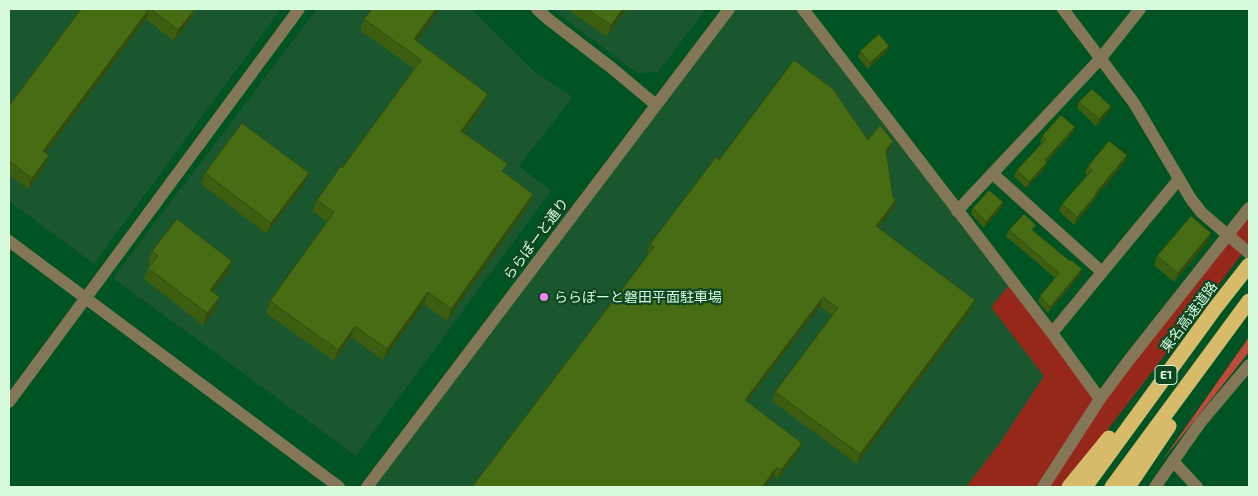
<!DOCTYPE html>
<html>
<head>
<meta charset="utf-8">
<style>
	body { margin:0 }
	#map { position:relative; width:1258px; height:496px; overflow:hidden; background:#005323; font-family:"Exo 2",sans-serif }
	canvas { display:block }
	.frame { position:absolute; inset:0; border:10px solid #d8fbde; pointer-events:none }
</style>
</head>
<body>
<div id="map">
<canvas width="1258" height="496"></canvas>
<div class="frame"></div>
</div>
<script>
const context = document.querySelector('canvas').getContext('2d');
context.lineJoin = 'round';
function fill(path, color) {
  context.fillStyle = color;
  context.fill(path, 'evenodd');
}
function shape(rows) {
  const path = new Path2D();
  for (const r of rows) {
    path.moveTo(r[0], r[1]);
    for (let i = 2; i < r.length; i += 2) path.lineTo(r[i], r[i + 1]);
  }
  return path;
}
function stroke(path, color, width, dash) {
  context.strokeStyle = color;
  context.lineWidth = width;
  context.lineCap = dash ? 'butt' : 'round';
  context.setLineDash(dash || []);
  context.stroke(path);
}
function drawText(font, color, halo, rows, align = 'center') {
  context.font = font + ' "Exo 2","Noto Sans JP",sans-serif';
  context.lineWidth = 4.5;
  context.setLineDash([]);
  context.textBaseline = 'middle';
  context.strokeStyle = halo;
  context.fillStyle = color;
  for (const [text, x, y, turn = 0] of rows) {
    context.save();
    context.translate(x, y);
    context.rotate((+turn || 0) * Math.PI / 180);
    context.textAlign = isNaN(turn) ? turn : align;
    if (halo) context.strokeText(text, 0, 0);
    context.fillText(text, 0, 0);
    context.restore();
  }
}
const built = shape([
	[9,9,281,9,94,264,9,201],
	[317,9,471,9,535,72,573,97,519,166,551,191,356,456,113,278],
	[554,9,706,9,658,72,637,73,562,17],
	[728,9,797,9,1100,399,1041,487,367,487]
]);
const green = shape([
	[1249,208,1249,245,1064,487,966,487,1000,443,1044,376,991,307,1012,282,1100,399]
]);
const forest = shape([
	[1249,337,1249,352,1162,461]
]);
const minor = shape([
	[803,9,1052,333,1100,399],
	[993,174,1102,272],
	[9,241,339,487],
	[1052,333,1179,179],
	[1173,461,1197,487],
	[1043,487,1100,399,1129,360,1249,208],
	[1155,487,1200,423,1249,365]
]);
const tertiary = shape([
	[537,9,548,19,613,69,656,105],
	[1063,9,1134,103,1191,199,1202,213,1249,253],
	[957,211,1101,58,1140,9],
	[9,402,299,9],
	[367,487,729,9]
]);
const motorway = shape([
	[1069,487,1109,438],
	[1085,487,1216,307,1249,265],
	[1112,487,1249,301],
	[1128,487,1169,426]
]);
const wall = shape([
	[81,9,196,9,192,18,174,41,146,19,46,153,45,166,28,189,9,175,9,106],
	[572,9,630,9,627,12,625,11,607,37,571,12],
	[364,19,417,41,488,94,484,105,464,133,504,173,533,194,529,205,447,321,424,304,383,360,351,337,334,361,266,313,270,301,327,222,312,211,317,200,342,168,414,69,360,30],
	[860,51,887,52,868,69,858,57],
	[1079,102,1109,112,1096,126,1077,108],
	[1073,133,1047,162,1045,168,1026,188,1014,176,1017,170,1042,144,1040,142,1042,136],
	[868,140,893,141,889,151,887,154,893,209,878,228,972,309,857,464,772,401,775,392,832,315,820,306,747,402,798,452,778,479,774,476,648,254,647,253,650,244,719,160],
	[1127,155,1124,163,1095,198,1093,202,1074,225,1059,211,1062,204,1087,175,1085,174,1088,166],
	[205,173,304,184,267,234,201,184],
	[1003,202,1001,208,984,228,971,214,973,208],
	[1009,230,1034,231,1080,275,1048,313,1038,302,1040,296,1055,278,1006,236],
	[1208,242,1174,282,1154,265,1157,256],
	[152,251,228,273,213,292,216,309,203,325,144,279,148,268,150,265,148,262]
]);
const shadedWall = shape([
	[150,9,146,19,39,162,43,151],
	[195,9,192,18,174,41,178,30],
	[436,9,440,9,410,51,414,39],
	[623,9,626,9,607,37,611,25],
	[889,46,887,52,868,69,870,63],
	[488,94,484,105,457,142,461,131],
	[1111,106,1109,112,1096,126,1099,119],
	[1075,127,1073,133,1043,166,1045,160],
	[893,141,889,151,883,159,886,150],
	[49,155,45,166,28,189,32,178],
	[1127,155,1124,163,1095,198,1093,202,1074,225,1077,217],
	[1047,162,1045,168,1026,188,1029,182],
	[309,173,304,184,267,234,271,223],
	[533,194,529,205,447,321,451,309],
	[896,200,893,209,873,235,876,226],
	[1003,202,1001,208,984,228,986,222],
	[1211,233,1208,242,1174,282,1178,273],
	[232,261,228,273,206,301,210,290],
	[1082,269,1080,275,1048,313,1050,307],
	[428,292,424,304,383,360,387,349],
	[220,297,216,309,203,325,207,313],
	[823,297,820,306,741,410,745,400],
	[975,300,972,309,857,464,860,454],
	[355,326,351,337,334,361,338,350],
	[802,443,798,452,778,479,781,470],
	[777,467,774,476,765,487,762,487]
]);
const building = shape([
	[81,9,149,9,43,151,49,155,32,178,9,161,9,106,81,9],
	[150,9,195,9,178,30,150,9],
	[372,9,436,9,414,39,488,94,461,131,508,164,502,171,533,194,451,309,428,292,387,349,355,326,338,350,270,301,334,212,317,200,341,166,342,168,421,60,364,19,372,9],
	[587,9,623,9,611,25,587,9],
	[879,34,889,46,870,63,860,51,879,34],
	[794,60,833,89,868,140,880,125,893,141,886,150,893,197,896,200,876,226,975,300,860,454,775,392,838,308,823,297,745,400,802,443,781,470,777,467,762,487,472,487,654,247,650,244,716,157,719,160,794,60],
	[1092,89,1111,106,1099,119,1079,102,1092,89],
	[1061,115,1075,127,1045,160,1047,162,1029,182,1017,170,1046,139,1042,136,1061,115],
	[242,123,309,173,271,223,205,173,242,123],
	[1109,141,1127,155,1095,194,1096,195,1077,217,1062,204,1092,170,1088,166,1109,141],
	[989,190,1003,202,986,222,973,208,989,190],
	[1024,214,1036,225,1032,230,1070,261,1071,260,1082,269,1050,307,1040,296,1059,273,1009,230,1024,214],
	[1191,216,1211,233,1178,273,1157,256,1191,216],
	[177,219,232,261,210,290,220,297,207,313,148,268,158,256,152,251,177,219]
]);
const markers = [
	[544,297,5,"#f688ed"]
];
const shields = [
	[1166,375,22]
];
const shieldNames = [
	["E1",1166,375]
];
const streetNames = [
	["ららぽーと通り",536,239,-53],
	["東名高速道路",1189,317,-53]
];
const poiNames = [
	["ららぽーと磐田平面駐車場",554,297]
];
fill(built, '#1a572e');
fill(green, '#95281b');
fill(forest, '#bd4a3a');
stroke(minor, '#837758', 12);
stroke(tertiary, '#837758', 12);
stroke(motorway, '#d8bb6a', 15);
fill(wall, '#3d5e11');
fill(shadedWall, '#324c0e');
fill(building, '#476d14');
stroke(building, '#324c0e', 1);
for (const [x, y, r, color] of markers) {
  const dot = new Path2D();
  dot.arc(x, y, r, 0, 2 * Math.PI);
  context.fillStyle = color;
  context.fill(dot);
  stroke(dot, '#0d4621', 2);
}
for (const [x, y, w] of shields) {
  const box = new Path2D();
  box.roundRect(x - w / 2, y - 9.5, w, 19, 4);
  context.fillStyle = '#0d4621';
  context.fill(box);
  stroke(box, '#d8fbde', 1);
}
drawText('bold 12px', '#d8fbde', null, shieldNames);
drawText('14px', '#d8fbde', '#0d4621', streetNames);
drawText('14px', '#d8fbde', '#0d4621', poiNames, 'left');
</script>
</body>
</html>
